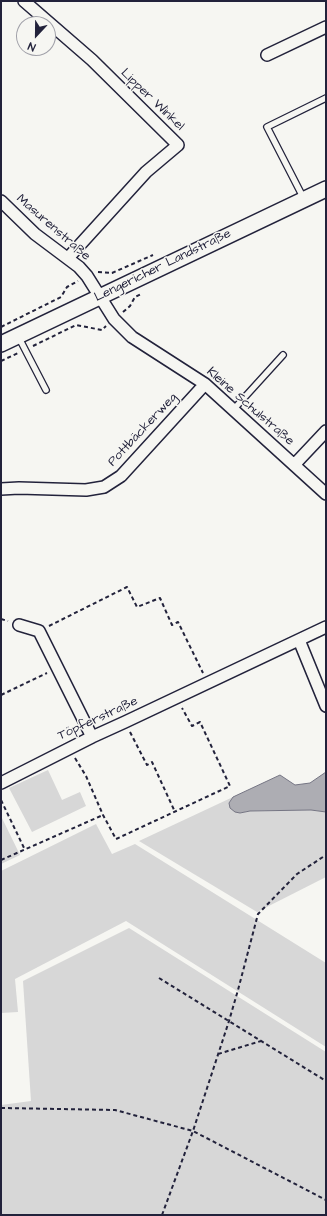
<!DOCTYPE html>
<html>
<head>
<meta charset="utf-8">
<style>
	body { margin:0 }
	#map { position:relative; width:327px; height:1216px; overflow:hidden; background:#f6f6f2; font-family:"Architects Daughter",sans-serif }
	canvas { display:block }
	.frame { position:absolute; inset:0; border:2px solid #22223b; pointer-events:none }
	.north { position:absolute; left:16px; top:16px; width:40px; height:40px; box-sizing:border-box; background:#f6f6f2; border:1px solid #a1a1a9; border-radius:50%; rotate:202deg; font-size:11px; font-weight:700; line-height:16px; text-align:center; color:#22223b }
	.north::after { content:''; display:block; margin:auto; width:14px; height:18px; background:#22223b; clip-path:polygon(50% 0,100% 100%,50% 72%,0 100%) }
</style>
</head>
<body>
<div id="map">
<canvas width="327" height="1216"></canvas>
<div class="frame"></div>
<div class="north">N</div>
</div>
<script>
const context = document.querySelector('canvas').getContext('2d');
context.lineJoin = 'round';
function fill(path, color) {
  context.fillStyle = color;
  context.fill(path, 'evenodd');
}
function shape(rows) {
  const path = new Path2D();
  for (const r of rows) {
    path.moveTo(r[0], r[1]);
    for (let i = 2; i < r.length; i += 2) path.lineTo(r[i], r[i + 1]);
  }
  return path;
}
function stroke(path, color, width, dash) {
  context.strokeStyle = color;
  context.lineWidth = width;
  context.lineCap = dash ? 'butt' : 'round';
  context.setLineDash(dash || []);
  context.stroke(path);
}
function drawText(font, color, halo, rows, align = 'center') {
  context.font = font + ' "Architects Daughter",sans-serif';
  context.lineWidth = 3;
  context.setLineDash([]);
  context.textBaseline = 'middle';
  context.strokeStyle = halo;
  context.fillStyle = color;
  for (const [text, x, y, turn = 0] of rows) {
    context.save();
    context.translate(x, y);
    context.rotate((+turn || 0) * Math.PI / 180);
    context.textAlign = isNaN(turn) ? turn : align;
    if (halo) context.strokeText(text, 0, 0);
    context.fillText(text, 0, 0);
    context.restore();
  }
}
const green = shape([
	[48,770,62,800,80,792,86,806,32,832,9,788],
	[233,797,229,803,240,813,250,811,311,810,326,812,326,877,257,912,139,841],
	[1,816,20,855,1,864],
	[96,824,112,854,135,844,326,963,326,1047,126,921,15,979,18,1012,1,1013,1,871],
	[129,928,326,1052,326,1215,1,1215,1,1105,31,1101,23,981]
]);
const water = shape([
	[326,772,326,812,311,810,250,811,240,813,235,812,230,808,229,803,233,797,280,775,295,785,310,783,326,772]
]);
const path = shape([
	[98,272,112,273,153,255],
	[123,312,130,306,135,297,141,294],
	[1,327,61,297,67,287,78,281],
	[33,346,76,325,102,330,106,326],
	[1,361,18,353],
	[1,619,8,621],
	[49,626,127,587,137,607,160,598,172,625,178,622,203,673],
	[1,695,47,673],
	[130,732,147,765,152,762,175,812],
	[75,758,86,776,103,815,116,839,230,786,200,722,192,726,182,708],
	[1,800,25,850],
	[1,860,103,815],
	[159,978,326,1081],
	[218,1054,261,1041],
	[1,1108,115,1110,193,1131,326,1200],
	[162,1215,193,1131,229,1021,238,990,258,914,297,874,326,855]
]);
const service = shape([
	[304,199,267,127,326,98],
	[18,336,46,390],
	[233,410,283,355]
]);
const minor = shape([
	[24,1,92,60,178,145,146,172,68,258],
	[267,55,326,27],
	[1,201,35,234,79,267,87,276,114,319,132,337,205,384,326,494],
	[294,465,326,431],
	[1,489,19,488,86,490,104,487,121,476,205,384],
	[19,625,39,631,92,737],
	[299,640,326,706],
	[1,783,92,737,125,722,326,627]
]);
const secondary = shape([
	[1,344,326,189]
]);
const streetNames = [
	["Lipper Winkel",152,100,44],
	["Masurenstraße",53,228,41],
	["Lengericher Landstraße",163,266,-26],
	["Kleine Schulstraße",250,407,41],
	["Pottbäckerweg",143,430,-47],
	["Töpferstraße",98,719,-25]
];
fill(green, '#d7d7d7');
fill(water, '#adadb3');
stroke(water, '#757583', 1);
stroke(service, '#22223b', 8);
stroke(minor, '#22223b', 14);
stroke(secondary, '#22223b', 18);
stroke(path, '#22223b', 2, [4, 3]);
stroke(service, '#f6f6f2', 5.5);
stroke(minor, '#f6f6f2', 11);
stroke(secondary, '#f6f6f2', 15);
drawText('13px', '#22223b', '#f6f6f2', streetNames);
</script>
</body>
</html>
